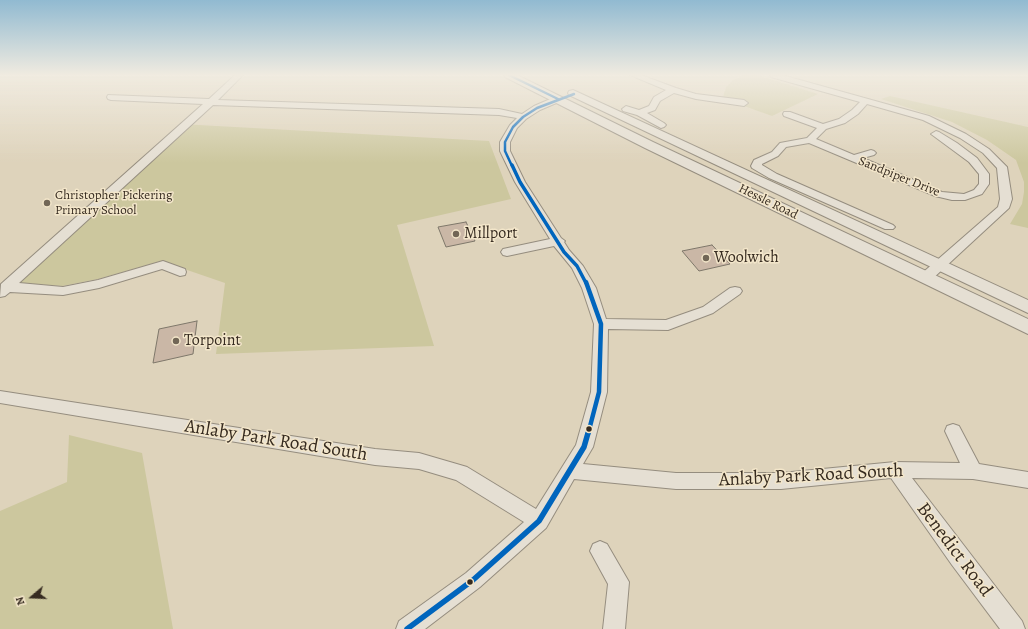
<!DOCTYPE html>
<html>
<head>
<meta charset="utf-8">
<style>
	body { margin:0 }
	#map { position:relative; width:1028px; height:629px; overflow:hidden; background:#ded3bb; font-family:Alegreya,serif }
	canvas { display:block }
	.north { position:absolute; left:12px; top:577px; width:40px; height:40px; -webkit-text-stroke:3px #f3e6ca; paint-order:stroke; rotate:251deg; font-size:11px; font-weight:700; line-height:16px; text-align:center; color:#362b20 }
	.north::after { content:''; display:block; margin:auto; width:14px; height:18px; background:#362b20; clip-path:polygon(50% 0,100% 100%,50% 72%,0 100%) }
</style>
</head>
<body>
<div id="map">
<canvas width="1028" height="629"></canvas>
<div class="north">N</div>
</div>
<script>
const context = document.querySelector('canvas').getContext('2d');
context.lineJoin = 'round';
function fill(path, color) {
  context.fillStyle = color;
  context.fill(path, 'evenodd');
}
function shape(rows) {
  const path = new Path2D();
  for (const r of rows) {
    path.moveTo(r[0], r[1]);
    for (let i = 2; i < r.length; i += 2) path.lineTo(r[i], r[i + 1]);
  }
  return path;
}
function stroke(path, color, width, dash) {
  context.strokeStyle = color;
  context.lineWidth = width;
  context.lineCap = dash ? 'butt' : 'round';
  context.setLineDash(dash || []);
  context.stroke(path);
}
function drawText(font, color, halo, rows, align = 'center') {
  context.font = font + ' Alegreya,serif';
  context.lineWidth = 3;
  context.setLineDash([]);
  context.textBaseline = 'middle';
  context.strokeStyle = halo;
  context.fillStyle = color;
  for (const [text, x, y, turn = 0] of rows) {
    context.save();
    context.translate(x, y);
    context.rotate((+turn || 0) * Math.PI / 180);
    context.textAlign = isNaN(turn) ? turn : align;
    if (halo) context.strokeText(text, 0, 0);
    context.fillText(text, 0, 0);
    context.restore();
  }
}
const green = shape([
	[743,75,758,75,818,94,772,116,744,106,747,101,723,97,726,87,733,80],
	[890,96,1028,127,1028,228,1010,224,1022,204,1024,192,1024,182,1016,160,987,140,952,122,881,99],
	[181,124,489,141,511,199,397,225,434,346,216,354,225,283,161,261,98,279,62,286,6,282],
	[69,435,142,453,173,629,0,629,0,511,67,482]
]);
const building = shape([
	[466,222,475,241,446,247,438,227,466,222],
	[712,245,730,264,699,271,682,251,712,245],
	[197,321,193,354,153,363,159,329,197,321]
]);
const minor = shape([
	[235,75,243,75,218,100,499,109,522,114,534,106,555,97,561,97,562,99,561,101,540,110,526,119,517,128,510,142,510,151,525,182,561,238,565,241,564,242,569,250,583,266,596,288,606,319,666,320,703,307,730,288,735,287,740,288,742,291,740,294,713,313,668,330,608,329,607,392,593,447,583,464,676,473,781,473,895,462,960,463,945,431,947,426,953,424,959,426,979,464,1028,472,1028,488,973,479,912,478,1022,621,1025,629,1000,629,952,565,891,478,781,489,676,489,574,479,546,528,480,587,425,629,396,629,399,621,466,573,524,522,456,480,419,469,375,465,0,403,0,391,375,449,419,453,467,467,536,509,576,445,591,392,594,324,582,288,572,268,554,246,507,256,503,255,501,252,503,249,550,239,515,182,500,151,500,142,510,125,517,118,499,115,213,105,19,283,63,287,98,280,163,261,185,269,186,272,185,275,180,276,162,269,99,288,63,295,10,292,5,296,0,297,1,284,203,104,111,100,108,99,107,97,108,95,209,99,235,75],
	[630,75,641,75,676,88,696,94,744,100,748,103,744,106,696,99,674,93,660,101,655,110,647,113,664,123,666,125,664,127,661,128,637,115,623,111,622,109,626,106,639,110,649,106,654,97,666,90,630,75],
	[770,75,782,75,929,116,966,134,989,149,1007,167,1012,199,1009,208,930,281,925,282,920,281,918,278,920,275,998,207,1000,199,997,168,983,153,960,138,923,120,867,104,858,114,845,123,826,129,816,139,854,155,871,150,874,151,876,153,874,155,863,158,942,192,964,194,974,190,979,184,979,174,969,162,931,134,936,131,939,132,957,143,977,158,989,174,989,184,982,194,965,200,952,200,935,196,809,143,786,147,778,156,762,164,762,165,777,174,893,225,895,227,893,229,885,229,769,178,752,168,751,166,754,160,772,152,780,143,807,138,817,128,784,116,783,114,784,112,790,112,823,124,839,119,852,110,860,102,771,77,770,75],
	[600,541,607,544,629,582,625,629,603,629,608,584,590,551,593,544,600,541]
]);
const tertiary = shape([
	[504,75,517,75,653,142,1028,319,1028,334,645,148,505,77,504,75],
	[573,90,1028,300,1028,313,569,95,568,93,569,91,573,90]
]);
const bus1Far3 = shape([
	[509,75,558,99],
	[512,166,505,151,505,142,513,127,523,117,537,108,574,94]
]);
const bus1Far2 = shape([
	[512,165,520,182,564,252,577,266,586,283]
]);
const bus1Far1 = shape([
	[586,282,601,324,599,392,588,434]
]);
const bus1 = shape([
	[407,629,473,580,539,521,584,447,588,433]
]);
const markers = [
	[47,203,4,"#716656"],
	[456,234,4,"#716656"],
	[706,258,4,"#716656"],
	[176,341,4,"#716656"],
	[589,429,3.5,"#362b20"],
	[470,582,3.5,"#362b20"]
];
const farStreetnames = [
	["Sandpiper Drive",899,177,22],
	["Hessle Road",768,202,26]
];
const farPoinames = [
	["Christopher Pickering",55,196],
	["Primary School",55,211]
];
const poiNames = [
	["Millport",464,234],
	["Woolwich",714,258],
	["Torpoint",184,341]
];
const nearStreetnames = [
	["Anlaby Park Road South",276,441,9],
	["Anlaby Park Road South",811,476,-3],
	["Benedict Road",954,550,53]
];
fill(green, '#ccc79e');
fill(building, '#cab7a6');
stroke(building, '#7e776a', 1);
stroke(minor, '#958d7f', 2);
stroke(tertiary, '#958d7f', 2);
fill(minor, '#e5dfd3');
fill(tertiary, '#e5dfd3');
stroke(bus1Far3, '#0065bd', 2.5);
stroke(bus1Far2, '#0065bd', 3.5);
stroke(bus1Far1, '#0065bd', 4.5);
stroke(bus1, '#0065bd', 5.5);
const sky = context.createLinearGradient(0, 0, 0, 163);
sky.addColorStop(0, '#91bad1');
sky.addColorStop(0.46, '#f0ebe0');
sky.addColorStop(1, '#f0ebe000');
context.fillStyle = sky;
context.fillRect(0, 0, 1028, 163);
for (const [x, y, r, color] of markers) {
  const dot = new Path2D();
  dot.arc(x, y, r, 0, 2 * Math.PI);
  context.fillStyle = color;
  context.fill(dot);
  stroke(dot, '#f3e6ca', 1.5);
}
drawText('13px', '#362b20', '#f3e6ca', farStreetnames);
drawText('13px', '#362b20', '#f3e6ca', farPoinames, 'left');
drawText('16px', '#362b20', '#f3e6ca', poiNames, 'left');
drawText('19px', '#362b20', '#f3e6ca', nearStreetnames);
</script>
</body>
</html>
